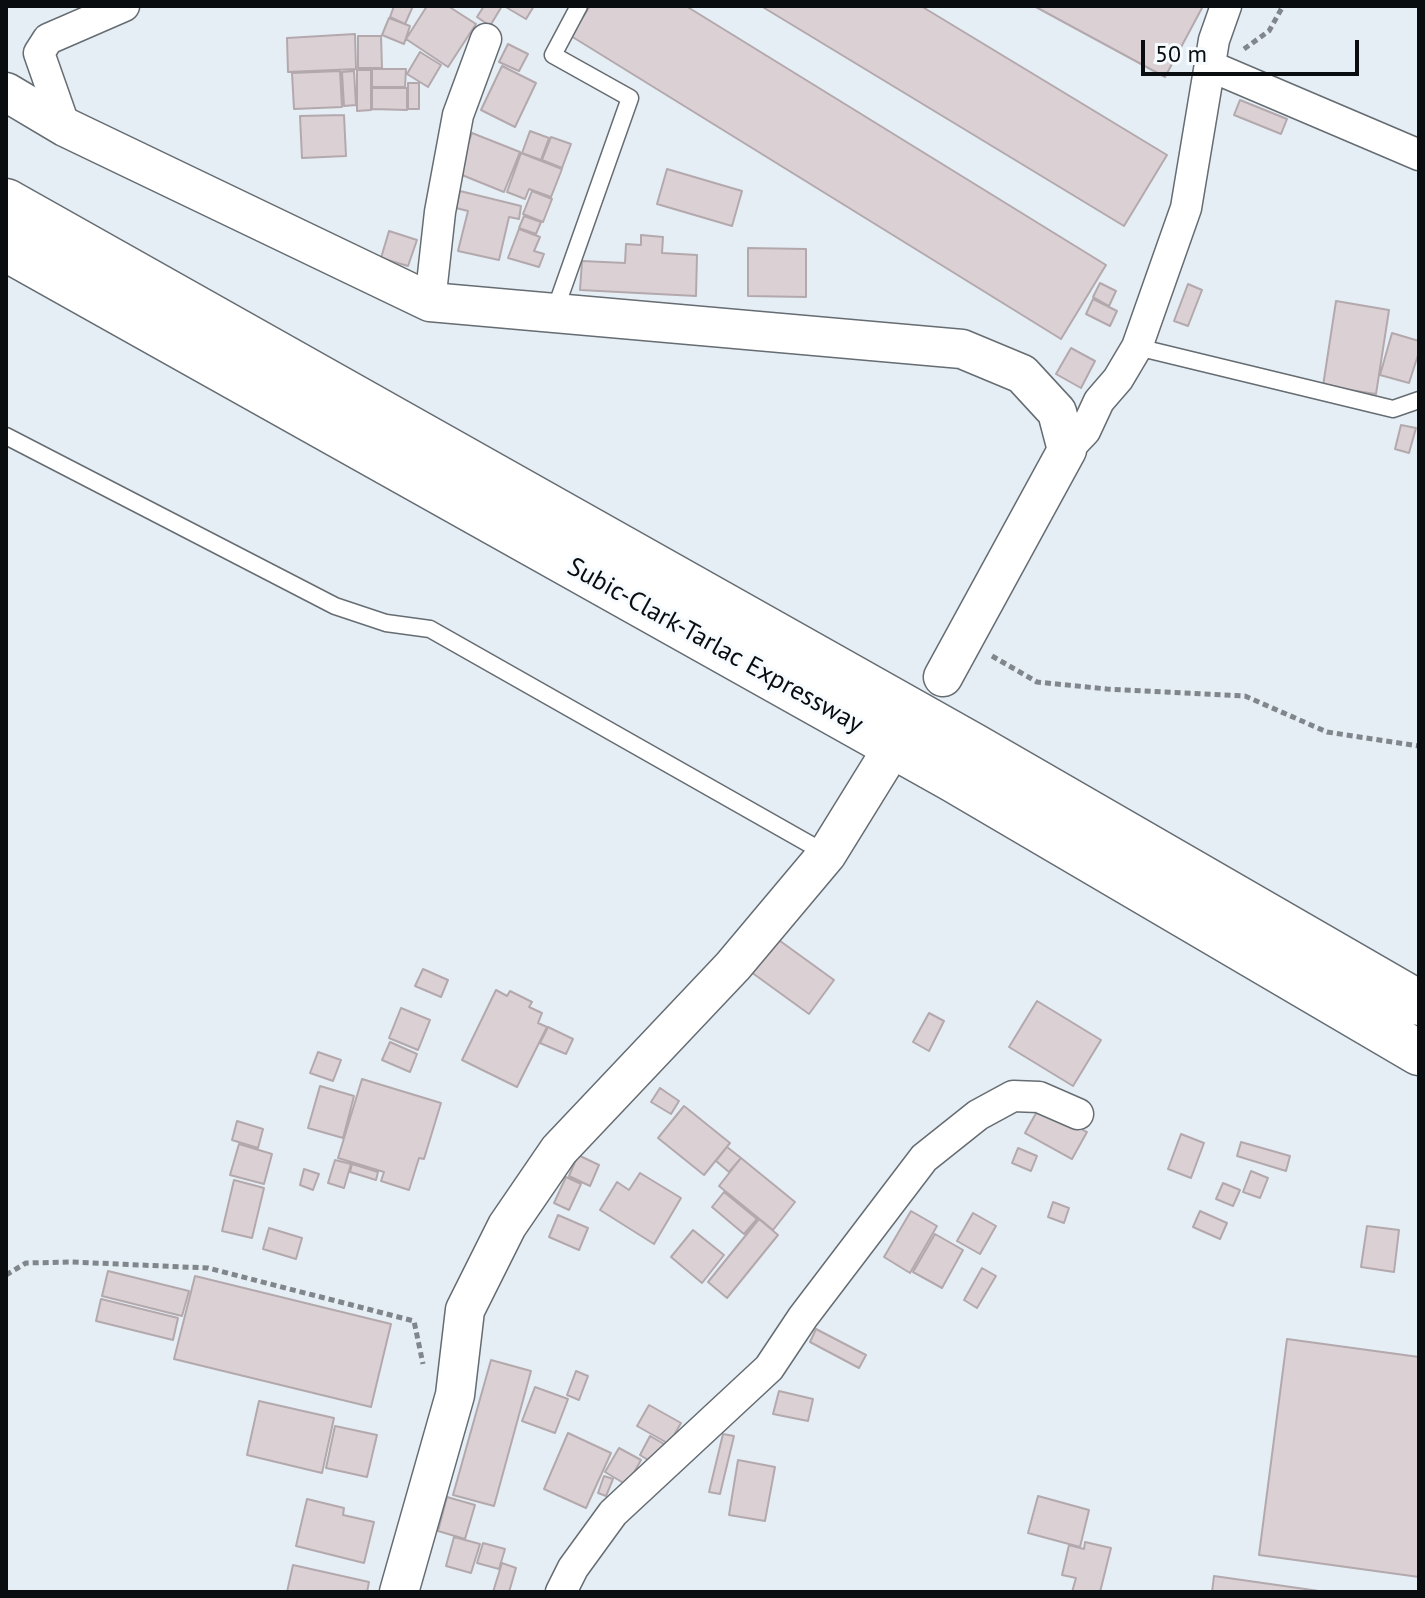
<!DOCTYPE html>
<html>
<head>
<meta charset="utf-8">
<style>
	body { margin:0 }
	#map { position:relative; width:1425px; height:1598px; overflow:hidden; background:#e5eef5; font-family:"PT Sans",sans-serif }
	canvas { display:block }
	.frame { position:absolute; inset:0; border:8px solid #0a0d0f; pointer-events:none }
	.scale { position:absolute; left:1141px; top:40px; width:218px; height:36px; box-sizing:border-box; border:4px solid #0a0d0f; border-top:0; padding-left:10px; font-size:24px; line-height:28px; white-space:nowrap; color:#0a0d0f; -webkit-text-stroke:6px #f6fbff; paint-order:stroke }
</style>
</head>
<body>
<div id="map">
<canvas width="1425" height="1598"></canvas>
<div class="frame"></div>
<div class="scale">50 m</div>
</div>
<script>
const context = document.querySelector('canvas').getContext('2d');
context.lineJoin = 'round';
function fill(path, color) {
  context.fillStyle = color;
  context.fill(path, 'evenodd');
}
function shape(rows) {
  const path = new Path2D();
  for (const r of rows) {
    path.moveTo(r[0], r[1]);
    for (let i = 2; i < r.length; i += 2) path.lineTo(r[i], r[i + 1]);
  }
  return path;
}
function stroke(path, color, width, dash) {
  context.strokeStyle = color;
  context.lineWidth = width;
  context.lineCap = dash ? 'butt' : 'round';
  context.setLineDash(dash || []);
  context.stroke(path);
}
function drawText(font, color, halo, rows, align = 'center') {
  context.font = font + ' "PT Sans",sans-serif';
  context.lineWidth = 6;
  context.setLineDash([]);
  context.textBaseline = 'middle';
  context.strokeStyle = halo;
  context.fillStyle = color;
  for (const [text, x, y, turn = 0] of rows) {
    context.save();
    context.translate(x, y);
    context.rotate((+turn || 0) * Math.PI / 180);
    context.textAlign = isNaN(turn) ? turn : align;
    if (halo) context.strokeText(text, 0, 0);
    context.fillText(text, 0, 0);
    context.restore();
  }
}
const building = shape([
	[394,6,413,6,405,24,390,17,394,6],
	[427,6,448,6,476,24,448,67,406,39,427,6],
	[484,6,502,6,490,26,477,17,484,6],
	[504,6,534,6,526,19,504,6],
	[590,6,686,6,1106,265,1061,339,571,36,590,6],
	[761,6,921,6,1167,155,1124,226,761,6],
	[1034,6,1199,6,1202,8,1165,77,1034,6],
	[389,18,410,26,404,44,382,35,389,18],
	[355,34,356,69,288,72,287,38,355,34],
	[358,36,381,36,382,68,358,68,358,36],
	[508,44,528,54,519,71,499,62,508,44],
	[420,52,441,65,428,87,407,74,420,52],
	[502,66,536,83,515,127,481,110,502,66],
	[372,69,406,69,405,87,372,87,372,69],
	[357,70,371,70,371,110,357,111,357,70],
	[340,71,342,107,294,109,292,73,340,71],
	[354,71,356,105,344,106,342,72,354,71],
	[408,83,419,83,419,109,408,109,408,83],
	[372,88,407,88,407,110,372,109,372,88],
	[1240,100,1287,119,1281,134,1234,115,1240,100],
	[344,115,346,156,302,158,300,116,344,115],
	[530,131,549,138,541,160,522,153,530,131],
	[472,133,520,152,504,192,457,173,472,133],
	[551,137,571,144,562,168,542,160,551,137],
	[521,153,562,169,551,197,529,189,525,199,507,192,521,153],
	[667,169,742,191,732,226,657,204,667,169],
	[460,191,521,206,519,219,509,217,499,260,458,251,468,211,456,208,460,191],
	[532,191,552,199,543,222,523,214,532,191],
	[524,216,541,222,536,234,519,228,524,216],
	[519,229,540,237,534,251,544,254,539,267,508,258,519,229],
	[389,231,417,240,408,266,381,258,389,231],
	[641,235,663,237,662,253,697,255,696,296,580,290,582,261,625,263,626,244,641,245,641,235],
	[748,248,806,249,806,297,748,296,748,248],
	[1100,283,1116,291,1109,306,1093,297,1100,283],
	[1188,284,1202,290,1188,326,1174,321,1188,284],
	[1093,299,1117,311,1110,326,1086,314,1093,299],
	[1336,301,1389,310,1376,394,1323,386,1336,301],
	[1392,333,1419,341,1419,352,1409,383,1380,375,1392,333],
	[1071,348,1095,361,1081,388,1056,374,1071,348],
	[1401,425,1416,428,1409,453,1395,449,1401,425],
	[776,938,834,980,809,1014,751,972,776,938],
	[423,969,448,980,441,997,415,986,423,969],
	[496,990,507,996,510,991,532,1002,529,1007,542,1013,538,1023,547,1027,517,1087,462,1060,496,990],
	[1037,1001,1101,1040,1073,1086,1009,1047,1037,1001],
	[401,1008,430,1020,418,1050,389,1038,401,1008],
	[929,1013,944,1021,929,1051,913,1042,929,1013],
	[548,1027,573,1039,566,1054,540,1043,548,1027],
	[390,1042,417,1054,410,1072,382,1060,390,1042],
	[318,1052,341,1060,333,1081,310,1073,318,1052],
	[362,1079,441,1103,424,1159,419,1158,409,1190,381,1181,384,1172,338,1158,362,1079],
	[320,1086,354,1096,343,1138,308,1128,320,1086],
	[660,1088,679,1101,671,1114,651,1102,660,1088],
	[684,1106,730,1143,704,1175,658,1138,684,1106],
	[1040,1106,1087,1132,1072,1159,1025,1133,1040,1106],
	[237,1121,263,1129,258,1148,232,1140,237,1121],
	[1181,1134,1204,1143,1191,1178,1168,1169,1181,1134],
	[1241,1142,1290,1156,1286,1171,1237,1156,1241,1142],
	[239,1144,272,1154,264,1184,230,1175,239,1144],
	[727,1147,741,1158,729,1172,716,1161,727,1147],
	[1018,1148,1037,1156,1031,1171,1012,1163,1018,1148],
	[578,1155,599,1165,590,1186,569,1176,578,1155],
	[741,1158,795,1202,773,1230,719,1186,741,1158],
	[335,1160,351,1164,344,1188,328,1183,335,1160],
	[352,1164,378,1172,376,1180,350,1172,352,1164],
	[304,1169,319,1174,313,1190,300,1185,304,1169],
	[1251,1171,1268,1178,1260,1198,1243,1192,1251,1171],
	[640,1173,681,1198,654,1244,600,1210,617,1182,629,1190,640,1173],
	[566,1177,581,1184,569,1210,554,1203,566,1177],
	[234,1180,264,1188,252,1238,222,1231,234,1180],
	[1223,1183,1240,1190,1233,1206,1216,1199,1223,1183],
	[724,1192,757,1219,744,1234,712,1207,724,1192],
	[1053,1202,1069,1208,1064,1223,1048,1217,1053,1202],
	[911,1211,937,1226,910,1273,884,1257,911,1211],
	[1200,1211,1227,1223,1220,1239,1193,1227,1200,1211],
	[973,1213,996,1226,980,1254,957,1241,973,1213],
	[558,1215,588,1228,579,1250,549,1237,558,1215],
	[759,1219,778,1235,727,1298,708,1282,759,1219],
	[1367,1226,1399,1230,1394,1272,1361,1267,1367,1226],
	[269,1228,302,1238,296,1259,263,1249,269,1228],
	[693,1230,724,1255,702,1283,671,1257,693,1230],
	[935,1234,963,1250,942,1288,913,1272,935,1234],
	[982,1268,996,1276,977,1308,964,1300,982,1268],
	[108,1271,189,1291,182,1316,102,1296,108,1271],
	[195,1276,391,1324,371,1407,174,1359,195,1276],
	[101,1299,178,1318,173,1340,96,1321,101,1299],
	[816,1329,866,1355,859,1368,810,1342,816,1329],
	[1287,1339,1419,1357,1419,1577,1259,1555,1287,1339],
	[491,1360,531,1371,494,1506,453,1495,491,1360],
	[576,1371,588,1376,579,1400,567,1395,576,1371],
	[535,1387,568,1399,555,1433,522,1421,535,1387],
	[779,1391,813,1399,808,1421,773,1414,779,1391],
	[259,1401,334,1418,322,1473,247,1455,259,1401],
	[649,1405,681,1423,669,1444,637,1426,649,1405],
	[335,1426,377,1435,367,1477,326,1468,335,1426],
	[568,1433,611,1453,586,1508,544,1489,568,1433],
	[723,1434,734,1436,720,1494,709,1492,723,1434],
	[650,1436,664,1444,653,1463,640,1455,650,1436],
	[619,1448,641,1460,627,1485,605,1472,619,1448],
	[738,1460,775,1467,765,1521,729,1515,738,1460],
	[604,1476,613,1479,606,1496,598,1493,604,1476],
	[1038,1496,1089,1510,1080,1547,1028,1533,1038,1496],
	[447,1497,475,1505,465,1539,438,1531,447,1497],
	[307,1499,344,1508,343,1515,374,1522,364,1563,296,1546,307,1499],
	[454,1537,480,1544,471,1573,446,1566,454,1537],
	[1085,1542,1111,1548,1100,1592,1072,1592,1076,1578,1062,1575,1069,1545,1084,1549,1085,1542],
	[483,1543,505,1549,499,1569,477,1563,483,1543],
	[502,1563,516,1568,509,1592,493,1592,502,1563],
	[293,1565,369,1582,367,1592,287,1592,293,1565],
	[1214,1576,1326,1592,1212,1592,1214,1576]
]);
const path = shape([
	[1244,49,1269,31,1283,6],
	[992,656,1037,682,1107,689,1245,696,1327,732,1419,746],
	[6,1275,26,1263,72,1262,208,1268,414,1321,423,1364]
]);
const service = shape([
	[554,313,630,98,553,55,579,6],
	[1137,347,1393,409,1419,400],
	[6,436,335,606,386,623,430,629,827,854]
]);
const minor = shape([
	[1210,66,1419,155],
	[65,127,39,53,48,39,124,6],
	[430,302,440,212,458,115,486,39],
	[1067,450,1085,431,1099,401,1118,379,1137,347,1186,208,1214,40,1226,6],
	[561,1592,573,1568,613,1513,769,1368,803,1317,924,1158,978,1115,1013,1096,1039,1097,1078,1114]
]);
const tertiary = shape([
	[6,92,65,127,430,302,962,349,1022,374,1057,412,1067,450,943,677],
	[399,1592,455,1395,465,1310,507,1226,559,1150,733,966,827,854,882,765]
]);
const motorway = shape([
	[6,201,974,746,1419,1003],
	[6,249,952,779,1419,1053]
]);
const streetNames = [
	["Subic-Clark-Tarlac Expressway",715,646,29]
];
fill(building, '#dbd1d5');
stroke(building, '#b3a9ad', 2);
stroke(service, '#656c72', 19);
stroke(minor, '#656c72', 33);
stroke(tertiary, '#656c72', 41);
stroke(motorway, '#656c72', 47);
stroke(path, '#80868b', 5, [6, 4]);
stroke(service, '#fff', 16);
stroke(minor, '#fff', 30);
stroke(tertiary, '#fff', 38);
stroke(motorway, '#fff', 44);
drawText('26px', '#0a0d0f', '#f6fbff', streetNames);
</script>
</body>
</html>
